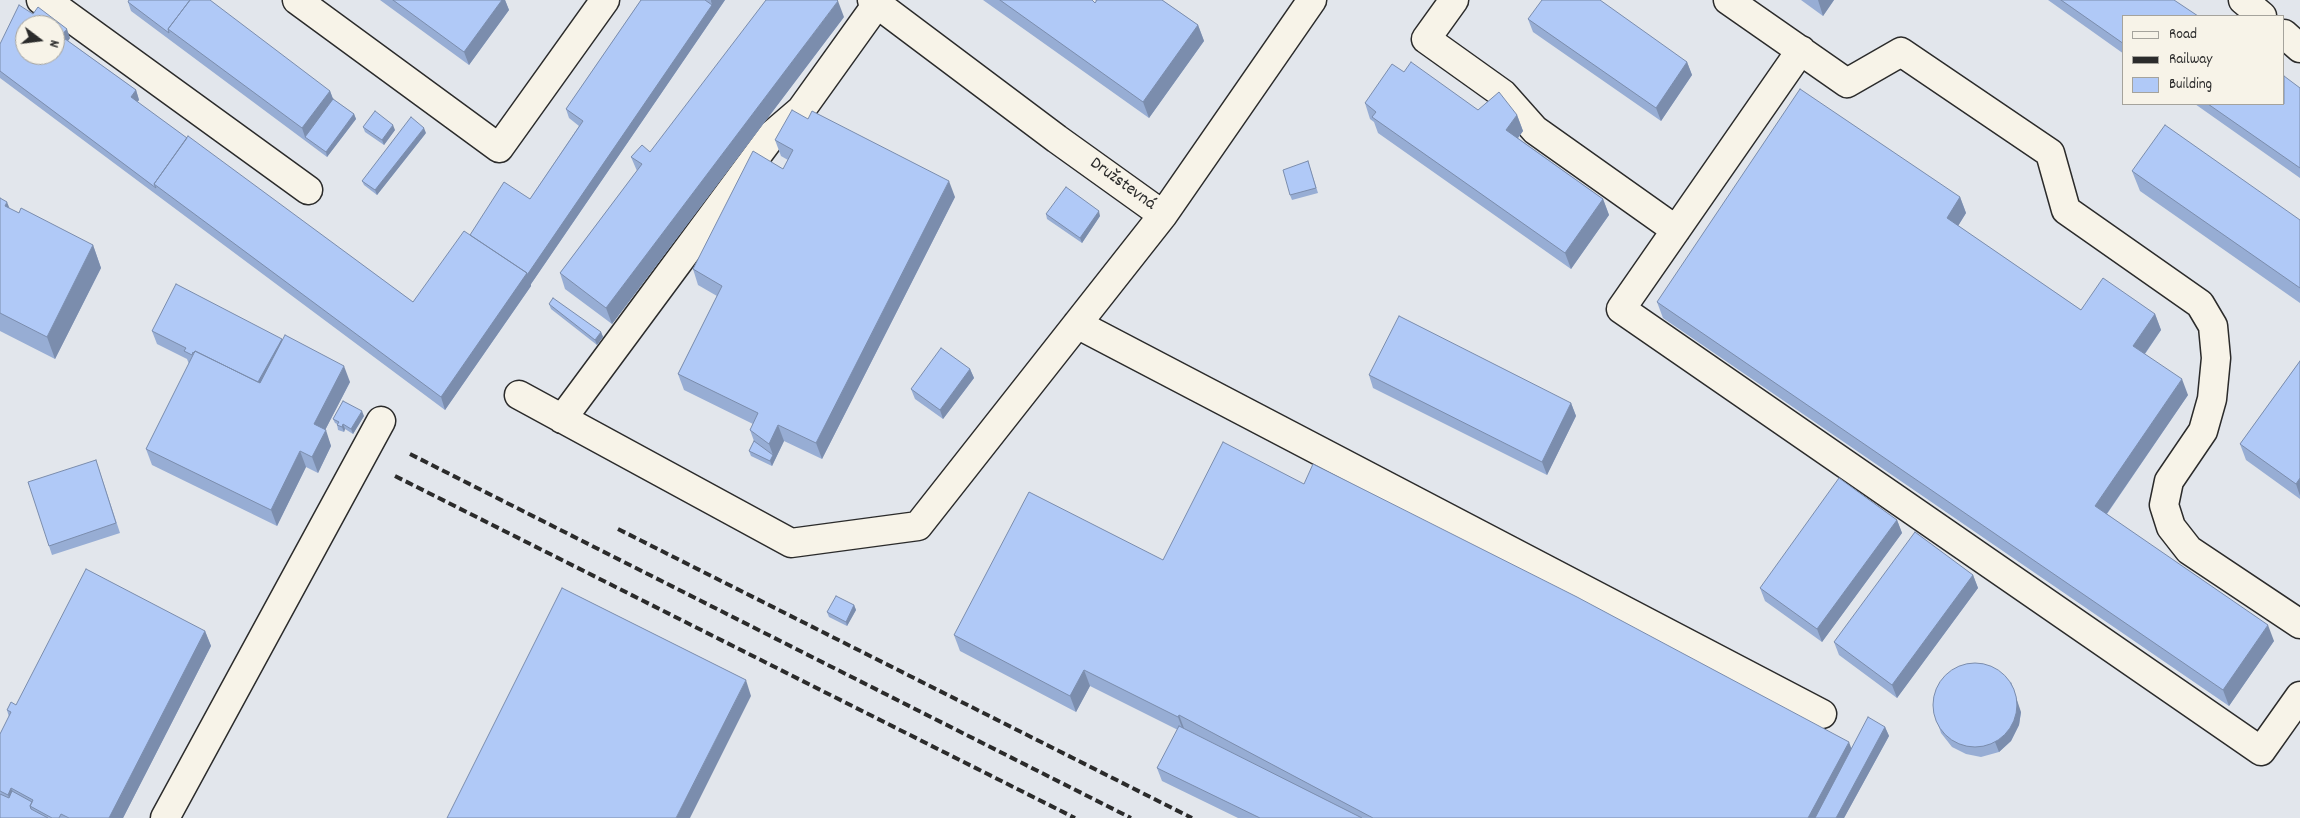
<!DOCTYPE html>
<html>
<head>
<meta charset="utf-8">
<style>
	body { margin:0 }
	#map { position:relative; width:2300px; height:818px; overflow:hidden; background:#f7f3e8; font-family:Dekko,sans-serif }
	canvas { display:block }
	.legend { position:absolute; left:2122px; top:15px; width:162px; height:90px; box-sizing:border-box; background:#f7f3e8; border:1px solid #a5a39c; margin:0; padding:6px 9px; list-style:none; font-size:15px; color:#2b2b2b }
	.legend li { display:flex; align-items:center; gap:10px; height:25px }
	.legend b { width:25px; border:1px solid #a5a39c }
	.north { position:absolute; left:15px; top:15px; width:50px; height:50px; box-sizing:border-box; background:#f7f3e8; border:1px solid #a5a39c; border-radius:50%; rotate:105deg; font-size:14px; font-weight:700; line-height:20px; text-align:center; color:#2b2b2b }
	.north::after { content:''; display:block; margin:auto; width:18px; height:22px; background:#2b2b2b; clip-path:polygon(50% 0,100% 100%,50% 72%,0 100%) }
</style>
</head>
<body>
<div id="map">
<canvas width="2300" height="818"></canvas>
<ul class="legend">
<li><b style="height:6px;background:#f7f3e8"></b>Road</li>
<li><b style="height:6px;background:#2b2b2b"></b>Railway</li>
<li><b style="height:14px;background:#b0c9f7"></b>Building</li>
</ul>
<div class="north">N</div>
</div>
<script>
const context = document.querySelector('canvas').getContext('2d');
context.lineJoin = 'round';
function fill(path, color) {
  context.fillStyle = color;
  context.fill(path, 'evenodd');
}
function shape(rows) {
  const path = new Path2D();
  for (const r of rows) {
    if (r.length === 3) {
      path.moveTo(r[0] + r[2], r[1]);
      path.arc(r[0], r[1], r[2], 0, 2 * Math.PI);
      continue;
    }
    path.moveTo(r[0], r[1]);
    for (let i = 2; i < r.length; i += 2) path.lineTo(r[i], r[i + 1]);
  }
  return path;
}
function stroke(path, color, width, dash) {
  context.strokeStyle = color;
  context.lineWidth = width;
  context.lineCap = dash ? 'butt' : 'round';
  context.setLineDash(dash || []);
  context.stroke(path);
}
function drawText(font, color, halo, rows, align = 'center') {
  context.font = font + ' Dekko,sans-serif';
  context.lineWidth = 4;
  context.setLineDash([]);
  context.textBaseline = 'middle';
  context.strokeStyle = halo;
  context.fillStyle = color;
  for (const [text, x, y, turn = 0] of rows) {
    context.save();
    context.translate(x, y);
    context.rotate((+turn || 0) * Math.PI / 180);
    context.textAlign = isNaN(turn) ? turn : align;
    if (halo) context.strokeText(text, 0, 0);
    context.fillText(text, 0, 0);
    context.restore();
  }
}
const built = shape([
	[0,0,2300,0,2300,818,0,818],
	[2124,16,2284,16,2284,104,2124,104],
	[25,25,55,25,55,55,25,55]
]);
const minor = shape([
	[41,0,57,8,308,190],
	[297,0,499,148,605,0],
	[872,0,1057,139,1163,215,1312,0],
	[1454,0,1426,39,1503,94,1535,130,1676,230],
	[1728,0,1847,83,1901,52,2050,153,2066,210,2200,304,2213,326,2216,358,2212,399,2203,431,2169,481,2164,505,2171,527,2189,550,2300,624],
	[2243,0,2262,16],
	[2284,34,2300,48],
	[1801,50,1621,309,2261,751,2300,696],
	[1077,324,1822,714],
	[519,395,791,543,918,526,1163,215],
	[562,419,773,134,801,110,877,4],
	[165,818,381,421]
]);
const rail = shape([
	[410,454,1131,818],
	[395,476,1075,818],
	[618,529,1192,818]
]);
const wall = shape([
	[380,0,505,0,509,10,469,65],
	[641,0,725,0,531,284,531,286,445,410,0,78,0,44,70,38,68,41,136,90,139,100,137,102,413,302,470,235,530,199,579,126,569,118,566,109],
	[983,0,1092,0,1095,3,1096,1,1095,0,1162,0,1198,25,1204,41,1149,118],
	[1801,0,1834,0,1823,16],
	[2048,0,2174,0,2124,16,2124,54],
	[128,2,330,91,333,99,354,114,356,119,327,157,131,11],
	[844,17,612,324,565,289,560,273,637,171,631,157,650,152],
	[1528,19,1687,62,1692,75,1661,121,1533,32],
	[1404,72,1478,110,1517,115,1523,131,1518,138,1603,199,1609,215,1571,269,1378,133,1374,122,1370,119,1365,103],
	[2300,88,2300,178,2195,104,2284,104],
	[363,127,395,130,384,145,365,132],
	[426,133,377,195,364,185,362,181],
	[775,140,955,197,822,459,784,441,772,466,751,456,749,451,754,441,750,430,753,424,684,390,678,374,717,296,698,285,693,269,783,169,788,160,781,156],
	[1308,161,1318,193,1292,200,1290,195],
	[2132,171,2300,220,2300,303,2140,191],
	[1960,197,1966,213,1958,226,2081,310,2155,314,2161,330,2145,354,2188,395,2107,514,2274,641,2229,706,1663,318,1657,302],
	[0,198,10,209,93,245,101,268,55,359,0,331],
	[1046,214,1100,216,1082,243,1047,219],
	[549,304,601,332,603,337,597,345,551,309],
	[152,331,282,339,283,341,350,382,325,430,331,446,318,473,306,467,277,526,152,465,146,449,189,364,187,359,157,344],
	[2300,361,2300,499,2246,460,2240,444],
	[970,369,974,378,943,419,915,399,911,389],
	[1369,375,1571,403,1576,416,1547,475,1373,388],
	[364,416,353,434,345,429,344,432,338,430,337,424,335,423,333,419],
	[99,469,120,533,52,555,49,546],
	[1304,484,1852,748,1885,727,1889,736,1844,818,1238,818,1162,781,1157,768,1178,730,1090,686,1076,712,960,651,954,635,1163,560],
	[1897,520,1902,533,1822,642,1765,601,1760,588],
	[1973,575,1978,588,1897,698,1839,655,1834,642],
	[854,605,856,610,847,626,829,617,827,612],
	[205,631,211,646,123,818,0,818,0,734,9,717,7,710,16,705],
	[2021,712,2019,725,2011,741,1999,752,1981,757,1966,754,1952,747,1941,733,1938,724]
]);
const shadedWall = shape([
	[502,0,505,0,509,10,469,65,464,52],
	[711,0,725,0,531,284,531,286,445,410,441,397,712,5,711,1],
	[1818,0,1834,0,1823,16],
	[838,1,844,17,612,324,606,308],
	[1198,25,1204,41,1149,118,1143,102],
	[67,29,70,38,65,45,61,36],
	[1687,62,1692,75,1661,121,1656,108],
	[136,90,139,100,134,106,131,97],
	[330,91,335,104,305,137,302,128],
	[354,114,356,119,327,157,326,152],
	[1517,115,1523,131,1512,146,1506,130],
	[393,125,395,130,384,145,382,140],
	[424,128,426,133,377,195,375,190],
	[949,181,955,197,822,459,816,443],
	[1960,197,1966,213,1953,234,1947,218],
	[1603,199,1609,215,1571,269,1565,253],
	[7,202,16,224,5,206],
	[1099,211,1100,216,1082,243,1080,238],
	[93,245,101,268,55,359,47,337],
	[2155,314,2161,330,2139,362,2133,346],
	[601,332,603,337,597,345,595,340],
	[282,339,287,352,262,397,257,384],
	[344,366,350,382,320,440,314,424],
	[970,369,974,378,943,419,940,410],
	[2182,379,2188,395,2101,522,2095,506],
	[1571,403,1576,416,1547,475,1542,462],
	[362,411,364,416,353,434,351,429],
	[343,424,345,429,344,432,342,427],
	[778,425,784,441,772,466,770,461,773,455,769,444],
	[326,430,331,446,318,473,312,457],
	[300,451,306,467,277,526,271,510],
	[2300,478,2300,496,2296,484],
	[1897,520,1902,533,1822,642,1817,629],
	[1973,575,1978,588,1897,698,1892,685],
	[854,605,856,610,847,626,846,622],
	[2268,625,2274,641,2229,706,2223,690],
	[205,631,211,646,123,818,109,818],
	[1084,670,1090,686,1076,712,1070,696],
	[746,680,751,696,690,818,676,818],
	[2011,682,2021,712,2019,725,2011,741,1999,752,1995,742],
	[1179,715,1185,731,1184,733,1178,717],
	[1885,727,1889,736,1844,818,1836,818],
	[1849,742,1855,758,1823,818,1808,818],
	[11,788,17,804,14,811,8,795]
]);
const building = shape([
	[129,0,190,0,168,29,169,33,128,2,129,0],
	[190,0,210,0,330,91,302,128,168,29,190,0],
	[393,0,502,0,464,52,393,0],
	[641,0,705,0,712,5,527,275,527,273,470,235,504,182,530,199,583,121,566,109,641,0],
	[766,0,837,0,838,1,606,308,560,273,642,164,631,157,642,145,650,152,766,0],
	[1000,0,1092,0,1095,3,1097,0,1162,0,1198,25,1143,102,1000,0],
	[1542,0,1600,0,1687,62,1656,108,1528,19,1542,0],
	[2061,0,2174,0,2198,16,2124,16,2124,44,2061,0],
	[19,5,33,14,38,7,67,29,61,36,136,90,131,97,187,138,154,184,156,188,0,71,0,44,19,5],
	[25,25,55,25,55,55,25,55,25,25],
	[1411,62,1478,110,1499,92,1517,115,1506,130,1603,199,1565,253,1372,117,1376,112,1365,103,1392,64,1404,72,1411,62],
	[2284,76,2300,88,2300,168,2208,104,2284,104,2284,76],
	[1800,89,1960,197,1947,218,2081,310,2103,278,2155,314,2133,346,2182,379,2095,506,2268,625,2223,690,1657,302,1800,89],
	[333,99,354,114,326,152,305,137,333,99],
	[792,110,808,119,812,111,949,181,816,443,778,425,769,444,750,430,758,413,678,374,722,286,693,269,753,151,783,169,793,150,775,140,792,110],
	[375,111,393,125,382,140,363,127,375,111],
	[411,117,424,128,375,190,362,181,411,117],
	[2165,125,2300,220,2300,288,2132,171,2165,125],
	[188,136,413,302,464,231,527,273,441,397,154,184,188,136],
	[1308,161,1316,188,1290,195,1283,170,1308,161],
	[1066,187,1099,211,1080,238,1046,214,1066,187],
	[0,198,7,202,5,206,19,213,21,208,93,245,47,337,0,313,0,198],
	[176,284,282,339,258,382,195,351,194,353,193,352,192,355,184,351,186,348,152,331,176,284],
	[553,298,601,332,595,340,549,304,553,298],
	[1399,316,1571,403,1542,462,1369,375,1399,316],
	[285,335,344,366,314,424,326,430,312,457,300,451,271,510,146,449,195,351,260,383,285,335],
	[941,348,970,369,940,410,911,389,941,348],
	[2300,361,2300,478,2296,484,2240,444,2300,361],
	[343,401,362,411,351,429,343,424,342,427,337,425,339,422,333,419,343,401],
	[754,441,773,455,770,461,749,451,754,441],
	[1223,442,1304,484,1313,464,1577,597,1849,742,1808,818,1373,818,1179,715,1178,717,1084,670,1070,696,954,635,1029,492,1163,560,1223,442],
	[96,460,116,523,49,546,28,482,96,460],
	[1839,478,1897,520,1817,629,1760,588,1839,478],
	[1915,532,1973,575,1892,685,1834,642,1915,532],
	[86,569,205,631,109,818,69,818,61,814,59,818,52,818,30,806,33,800,11,788,8,795,0,791,0,734,11,712,7,710,11,702,16,705,86,569],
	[562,588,746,680,676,818,447,818,562,588],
	[836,596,854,605,846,622,827,612,836,596],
	[1975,705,42],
	[1868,717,1885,727,1836,818,1815,818,1868,717],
	[1179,726,1362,818,1260,818,1157,768,1179,726],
	[12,791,32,802,30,806,31,809,48,818,0,818,0,794,9,798,12,791]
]);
const streetNames = [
	["Družstevná",1122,185,36]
];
fill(built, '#e2e6ec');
stroke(minor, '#2b2b2b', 31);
stroke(minor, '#f7f3e8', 28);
stroke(rail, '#2b2b2b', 4, [8, 4]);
fill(wall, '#97add4');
fill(shadedWall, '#7b8dad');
fill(building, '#b0c9f7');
stroke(building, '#7b8dad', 1);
drawText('18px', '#2b2b2b', '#f7f3e8', streetNames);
</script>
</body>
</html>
